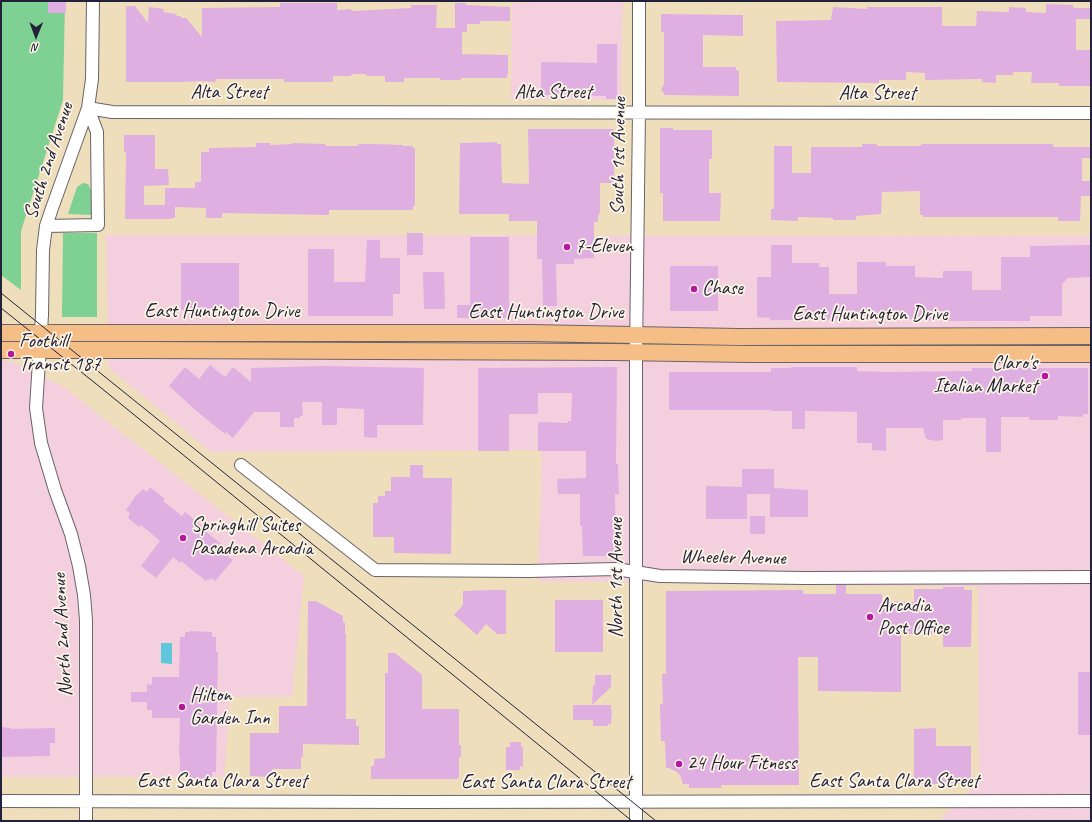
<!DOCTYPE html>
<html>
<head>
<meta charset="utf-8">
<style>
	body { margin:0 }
	#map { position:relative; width:1092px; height:822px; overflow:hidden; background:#efdebc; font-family:Caveat,sans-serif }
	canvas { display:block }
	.frame { position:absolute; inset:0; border:2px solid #22223b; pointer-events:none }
	.north { position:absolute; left:16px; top:16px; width:40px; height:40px; -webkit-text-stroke:3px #fcf5e5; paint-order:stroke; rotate:181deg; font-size:11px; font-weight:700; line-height:16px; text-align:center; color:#22223b }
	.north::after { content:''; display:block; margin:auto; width:14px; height:18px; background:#22223b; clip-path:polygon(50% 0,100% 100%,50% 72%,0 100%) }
</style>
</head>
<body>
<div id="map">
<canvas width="1092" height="822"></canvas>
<div class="frame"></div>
<div class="north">N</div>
</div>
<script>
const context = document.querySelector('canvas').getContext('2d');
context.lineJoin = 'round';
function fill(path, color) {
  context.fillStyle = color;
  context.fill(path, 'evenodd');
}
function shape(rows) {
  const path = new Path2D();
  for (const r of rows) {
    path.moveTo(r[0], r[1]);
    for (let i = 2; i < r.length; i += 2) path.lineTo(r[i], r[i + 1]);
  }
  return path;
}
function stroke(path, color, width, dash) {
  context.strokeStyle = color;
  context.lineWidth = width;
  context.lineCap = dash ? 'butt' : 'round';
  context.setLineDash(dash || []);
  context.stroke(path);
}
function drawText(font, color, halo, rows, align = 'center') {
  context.font = font + ' Caveat,sans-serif';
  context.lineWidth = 3.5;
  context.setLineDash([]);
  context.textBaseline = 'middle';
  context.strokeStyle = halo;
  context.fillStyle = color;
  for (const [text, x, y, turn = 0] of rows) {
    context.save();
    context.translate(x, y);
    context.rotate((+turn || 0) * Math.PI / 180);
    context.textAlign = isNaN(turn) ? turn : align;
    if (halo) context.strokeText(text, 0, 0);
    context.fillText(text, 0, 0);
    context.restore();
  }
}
const built = shape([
	[582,1,623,1,621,100,511,100,512,3],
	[106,235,1091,236,1091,821,942,821,942,817,979,782,978,587,538,581,542,450,211,452,109,368],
	[1,361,10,361,64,387,304,576,292,697,230,697,224,777,1,777]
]);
const green = shape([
	[1,1,65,1,63,100,21,231,21,290,1,275],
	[83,183,88,184,91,190,91,215,68,214,77,187],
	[63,233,97,233,97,317,62,317]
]);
const water = shape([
	[161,643,172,643,172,664,161,663]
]);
const building = shape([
	[48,1,66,1,66,13,48,13],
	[280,3,337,3,337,10,350,9,352,11,411,8,411,5,437,5,436,28,455,28,455,3,466,3,466,5,510,7,510,21,480,21,480,24,467,24,467,32,462,32,462,54,508,55,508,75,507,75,507,78,461,78,461,80,440,80,440,78,404,78,404,82,385,82,385,76,367,76,365,74,353,74,350,76,333,76,333,82,284,82,284,79,217,79,215,82,201,81,185,82,126,82,126,6,135,6,148,23,149,7,164,9,163,12,176,14,177,16,181,16,181,18,186,18,202,37,202,8,280,7],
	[1046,4,1073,5,1073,8,1091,8,1091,19,1076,19,1076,50,1091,50,1091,86,1059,86,1059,83,1031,83,1032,72,1013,72,1013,75,996,75,996,83,982,82,982,79,925,80,925,73,906,72,906,80,879,80,879,83,777,82,776,21,831,20,833,7,867,9,867,7,942,7,942,26,976,26,977,11,1009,12,1009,7,1026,8,1026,12,1046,13],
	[661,14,743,15,743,36,703,35,703,67,736,67,736,70,739,71,739,96,665,95,661,90,664,84,664,32,661,32],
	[597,44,617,44,617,99,606,99,606,96,541,95,541,62,597,63],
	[660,128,673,128,673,130,712,130,712,159,709,159,709,193,721,193,720,221,663,221,663,193,660,193],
	[528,129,614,129,614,183,600,183,600,212,598,217,598,222,594,222,594,258,574,259,574,264,556,264,557,306,543,306,542,259,537,259,537,221,509,221,509,214,459,214,460,143,497,142,497,144,501,144,502,183,529,184],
	[124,135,155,135,155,169,168,169,169,185,144,186,144,205,165,205,165,188,195,188,195,182,201,182,201,152,209,152,209,148,256,147,256,143,270,143,270,145,292,144,292,143,325,144,326,146,358,146,358,144,375,144,403,145,403,146,412,146,413,148,415,148,415,206,413,206,413,210,329,210,329,215,222,213,222,218,206,218,206,208,175,207,175,218,171,218,171,219,125,219,126,152,124,152],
	[862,144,877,144,877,146,920,146,922,144,1053,144,1053,147,1091,147,1091,158,1082,158,1082,181,1091,181,1091,196,1081,196,1080,221,1058,221,1058,217,923,217,923,215,920,215,920,191,882,192,881,214,856,216,856,220,833,220,833,218,798,217,798,221,771,220,771,209,774,209,774,146,792,146,792,173,811,173,811,147,862,147],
	[407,233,423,233,423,255,407,255],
	[470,237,509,237,509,318,457,318,457,305,470,305],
	[367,240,380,240,380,258,400,258,400,294,393,294,393,316,308,316,308,249,334,249,334,282,365,282],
	[771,245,792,245,792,263,819,263,819,267,829,267,829,294,857,294,857,262,886,262,886,266,915,266,915,277,943,278,943,271,972,271,972,290,1001,290,1001,257,1030,257,1030,246,1091,245,1091,277,1068,278,1062,284,1062,316,1030,316,1030,321,943,321,944,318,930,321,925,319,901,319,770,320,770,318,757,317,757,277,771,277],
	[181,263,239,263,239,310,181,310],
	[670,266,718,266,718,311,670,311],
	[423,272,444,272,445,309,424,309],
	[210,365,225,377,233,367,251,382,251,368,322,366,424,368,423,425,377,425,377,438,364,437,364,409,337,408,337,425,322,425,322,402,302,402,303,416,300,416,300,418,294,418,294,427,280,427,280,412,254,412,233,438,226,432,225,434,200,414,169,386,185,367,199,379],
	[617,367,616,464,618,464,619,494,615,494,616,556,583,556,582,526,580,526,580,494,558,494,557,479,586,478,586,451,538,451,538,422,568,423,568,421,571,421,572,393,538,393,538,414,509,414,509,451,478,451,478,368],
	[791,367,857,367,857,371,886,372,972,371,972,368,1088,368,1088,414,1083,414,1083,417,1058,416,1058,420,1029,420,1029,417,1001,417,1001,452,986,452,986,418,961,418,961,420,943,420,943,440,936,441,926,439,923,428,886,428,886,451,872,450,872,443,857,443,857,412,805,411,805,429,792,429,792,411,771,411,771,410,669,410,669,372,771,372,771,368,791,368],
	[410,465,423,465,423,478,452,478,451,554,394,553,394,537,373,537,373,503,378,503,378,496,385,496,385,491,391,491,391,477,410,477],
	[742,469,774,469,774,488,808,490,808,517,770,517,770,494,747,494,747,519,706,519,706,486,742,487],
	[150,487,165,499,163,501,182,516,185,512,206,529,205,531,230,551,229,553,230,555,228,557,233,560,215,581,212,578,210,580,208,579,206,581,181,561,180,563,173,557,156,578,141,566,160,541,141,525,139,527,128,518,130,513,126,510,137,494,138,494,143,489,147,492],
	[750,516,765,516,765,534,750,534],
	[836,585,846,585,846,594,882,594,882,601,914,602,914,589,943,589,943,587,964,587,964,590,972,590,971,647,943,647,943,634,901,634,901,692,818,691,818,657,798,657,799,785,721,785,721,788,689,788,689,784,683,784,680,775,677,772,669,768,666,768,665,743,664,741,661,741,660,704,663,704,662,674,666,674,666,591,803,590,803,594,836,594],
	[491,590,506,590,506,634,497,634,486,624,477,635,454,615,463,605,463,591],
	[555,600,603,600,603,652,555,652],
	[308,601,316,601,343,616,343,622,345,623,345,634,346,634,346,719,356,719,356,726,359,726,359,745,303,744,303,757,301,757,301,769,272,769,271,777,250,776,250,733,279,733,279,706,307,706],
	[190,631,212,632,212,637,216,637,216,652,218,652,216,772,212,772,212,777,206,777,206,779,190,778,190,777,184,777,185,771,180,771,180,757,179,757,180,718,152,718,152,710,147,710,147,702,131,702,131,692,147,692,147,684,152,685,152,677,179,677,180,637,185,637,185,632,190,632],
	[388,653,395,653,422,675,422,709,459,709,459,745,461,745,461,757,459,757,459,778,457,778,457,779,371,779,371,766,374,766,374,759,385,758,385,673,388,673],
	[1078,672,1091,672,1091,735,1078,735],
	[595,675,611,675,611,687,592,705,593,685,595,685],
	[573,705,611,705,611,710,612,710,611,724,608,724,608,726,593,726,593,720,573,720],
	[1,727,11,728,11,729,55,728,55,743,50,743,50,756,1,757],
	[936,728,936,746,971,746,971,784,914,784,914,729],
	[510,742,521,742,521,747,523,747,523,767,520,766,520,770,506,770,506,747,510,747]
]);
const minor = shape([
	[88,108,112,112,1091,113],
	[46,226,98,225,97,132,88,108],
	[241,465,375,570,529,571,616,569,660,576,804,578,1091,577],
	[1,801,415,802,1091,801],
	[86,821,86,620,84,595,79,566,71,534,55,490,41,443,36,408,42,315,43,250,46,226,51,211,88,108,92,79,93,1],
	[636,821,636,352,639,112,639,1]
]);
const major = shape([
	[1,333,530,333,738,337,1091,336],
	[1,350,143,350,614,352,748,354,1091,354]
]);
const tram = shape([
	[1,293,656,821],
	[1,308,100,387,632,821]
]);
const markers = [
	[567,247,4,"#b5179e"],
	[694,289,4,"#b5179e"],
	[11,354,4,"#b5179e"],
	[1045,376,4,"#b5179e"],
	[183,538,4,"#b5179e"],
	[870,617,4,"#b5179e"],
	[182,707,4,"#b5179e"],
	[679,764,4,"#b5179e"]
];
const streetNames = [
	["Alta Street",229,93],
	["Alta Street",553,93],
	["Alta Street",877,94],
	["South 1st Avenue",619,156,-89],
	["South 2nd Avenue",49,161,-72],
	["East Huntington Drive",222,312],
	["East Huntington Drive",546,313],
	["East Huntington Drive",870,315],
	["Wheeler Avenue",733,558,1],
	["North 1st Avenue",617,578,-90],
	["North 2nd Avenue",63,635,-93],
	["East Santa Clara Street",222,782],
	["East Santa Clara Street",894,782],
	["East Santa Clara Street",546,783]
];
const poiNames = [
	["7-Eleven",575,247],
	["Chase",702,289],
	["Foothill",19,342],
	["Transit 187",19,365],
	["Claro's",1037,364,"right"],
	["Italian Market",1037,387,"right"],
	["Springhill Suites",191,526],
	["Pasadena Arcadia",191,549],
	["Arcadia",878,606],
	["Post Office",878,629],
	["Hilton",190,696],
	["Garden Inn",190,719],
	["24 Hour Fitness",687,764]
];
fill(built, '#f4cfdd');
fill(green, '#7ed193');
fill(water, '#5ec7d9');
fill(building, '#e0afe2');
stroke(minor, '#6a6468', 14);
stroke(major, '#6a6468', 18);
stroke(minor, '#fff', 12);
stroke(major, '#f6be87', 16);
stroke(tram, '#22223b', 1);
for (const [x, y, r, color] of markers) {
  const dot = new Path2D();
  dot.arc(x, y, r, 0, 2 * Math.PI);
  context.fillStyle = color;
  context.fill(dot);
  stroke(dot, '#fcf5e5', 1.5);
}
drawText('20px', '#22223b', '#fcf5e5', streetNames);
drawText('20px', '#22223b', '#fcf5e5', poiNames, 'left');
</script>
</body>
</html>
